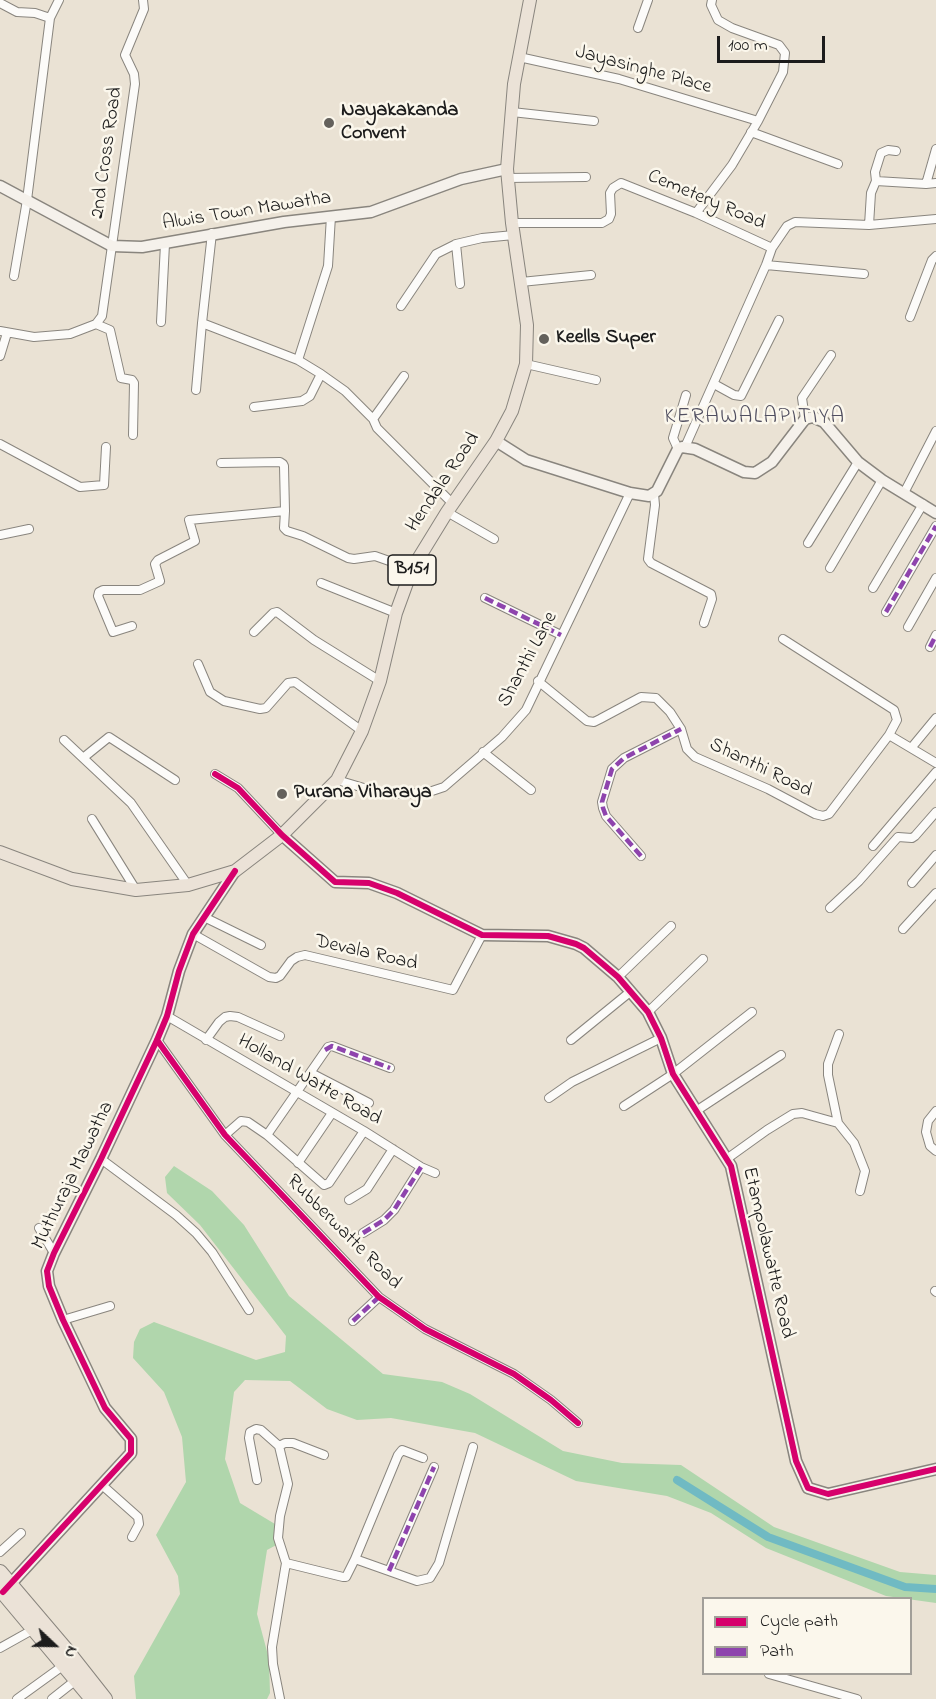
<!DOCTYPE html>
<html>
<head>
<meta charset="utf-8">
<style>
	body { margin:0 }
	#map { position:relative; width:936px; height:1699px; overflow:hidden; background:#eae2d4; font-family:"Indie Flower",sans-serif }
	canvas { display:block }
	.legend { position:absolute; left:702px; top:1597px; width:210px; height:78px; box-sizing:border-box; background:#fbf7ec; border:2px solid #a29f99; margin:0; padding:8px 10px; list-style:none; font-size:18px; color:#1c1c1c }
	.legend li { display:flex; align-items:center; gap:12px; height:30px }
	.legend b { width:30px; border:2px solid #a29f99 }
	.north { position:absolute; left:24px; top:1615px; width:60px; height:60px; -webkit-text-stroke:4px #fbf7ec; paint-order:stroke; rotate:112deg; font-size:16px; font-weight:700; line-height:24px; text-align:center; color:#1c1c1c }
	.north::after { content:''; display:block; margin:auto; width:21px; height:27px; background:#1c1c1c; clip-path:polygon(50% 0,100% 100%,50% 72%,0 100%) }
	.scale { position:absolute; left:717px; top:36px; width:108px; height:27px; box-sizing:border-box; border:3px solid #1c1c1c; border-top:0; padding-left:8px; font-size:18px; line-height:21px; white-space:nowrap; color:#1c1c1c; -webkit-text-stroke:4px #fbf7ec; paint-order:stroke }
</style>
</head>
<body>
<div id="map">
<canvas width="936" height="1699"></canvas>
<ul class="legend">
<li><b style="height:8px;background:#d6006c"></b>Cycle path</li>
<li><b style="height:8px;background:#8e44ad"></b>Path</li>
</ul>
<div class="north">N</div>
<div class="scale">100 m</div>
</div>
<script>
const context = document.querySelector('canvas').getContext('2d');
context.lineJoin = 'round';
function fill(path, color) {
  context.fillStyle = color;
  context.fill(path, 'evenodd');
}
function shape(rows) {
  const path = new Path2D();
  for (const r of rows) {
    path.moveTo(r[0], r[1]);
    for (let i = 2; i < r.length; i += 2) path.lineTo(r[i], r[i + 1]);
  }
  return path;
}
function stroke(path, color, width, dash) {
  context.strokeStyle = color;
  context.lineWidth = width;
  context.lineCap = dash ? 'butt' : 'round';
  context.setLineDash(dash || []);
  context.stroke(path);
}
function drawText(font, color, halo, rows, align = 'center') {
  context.font = font + ' "Indie Flower",sans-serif';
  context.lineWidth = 5;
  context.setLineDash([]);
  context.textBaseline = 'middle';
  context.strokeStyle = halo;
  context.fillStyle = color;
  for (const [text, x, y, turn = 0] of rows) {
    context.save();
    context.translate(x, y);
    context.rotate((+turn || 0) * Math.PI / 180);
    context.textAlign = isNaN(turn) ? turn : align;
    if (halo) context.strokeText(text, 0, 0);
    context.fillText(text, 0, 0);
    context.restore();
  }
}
const green = shape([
	[174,1166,212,1191,244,1225,289,1296,383,1374,442,1382,470,1394,563,1451,622,1463,681,1465,774,1527,900,1572,936,1575,936,1603,886,1596,766,1548,711,1513,667,1496,576,1481,475,1433,391,1418,357,1420,327,1409,290,1381,245,1380,234,1392,225,1459,240,1503,280,1527,282,1542,267,1550,257,1614,269,1659,270,1693,267,1699,136,1699,134,1676,180,1594,178,1576,156,1535,186,1482,182,1437,164,1392,133,1358,134,1342,140,1329,154,1322,256,1360,285,1352,286,1336,200,1225,167,1193,165,1177]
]);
const canal = shape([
	[679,1481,677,1480,768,1537,905,1587,936,1589]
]);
const street = shape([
	[0,3,17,12,35,13,50,18],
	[638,28,648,0],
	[519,57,619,79,758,121],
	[512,112,594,121],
	[751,132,838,164],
	[936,149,926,184,936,183],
	[507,178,586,177],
	[876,181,875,172,881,153,888,150,896,151],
	[696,213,732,165,758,121,783,72,785,53,779,45,732,28,718,20,711,5,712,0],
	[512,223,602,223,609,219,611,214,610,193,613,188,621,183,696,213,772,248,766,265,685,447],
	[869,225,871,193,876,181,926,184],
	[212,233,202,323,298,360,321,374,345,391,373,419,377,428,452,503],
	[456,244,460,284],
	[772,248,787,226,795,222,869,225,936,219],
	[766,265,864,274],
	[14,276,27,200,50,18,59,0],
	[521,282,591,275],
	[401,306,436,254,456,244,482,238,514,235],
	[910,317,932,260,936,256],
	[161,322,165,244],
	[96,324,110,330,121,378,132,380,134,383,133,435],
	[0,331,34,337,70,334,96,324,102,316,135,84,134,74,125,55,144,9,143,0],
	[0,356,7,333],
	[298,360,328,266,331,216],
	[526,364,596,380],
	[714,384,734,395,741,396,779,320],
	[196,390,202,323],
	[254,407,302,401,310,396,321,374],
	[373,419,404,376],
	[805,419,802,398,831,355],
	[0,444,80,487,104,485,106,447],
	[678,449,673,438,686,395],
	[221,463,280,462,283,464,284,466,285,511],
	[904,493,936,431],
	[654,494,655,505,648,559,651,563,711,594,712,599,704,623],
	[447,512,494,539],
	[0,535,29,529],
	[808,543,858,462],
	[830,568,882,480],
	[321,583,396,613],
	[873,588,923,504],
	[485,598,561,635],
	[886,612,936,526],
	[132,626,113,632,98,596,99,592,103,590,140,590,160,581,155,564,158,560,195,541,189,520,285,511,284,528,287,531,303,536,348,558,354,559,375,556,412,569],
	[908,627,936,578],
	[254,632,273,613,277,612,314,640,380,681],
	[783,639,894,710,897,720,889,735],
	[930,647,936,635],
	[198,664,210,692,224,701,260,709,266,708,288,683,295,682,362,731],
	[538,681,587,721,594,722,600,719,641,697,656,698,670,712,681,729,687,749,695,757,768,789,815,814,823,816,829,814,889,735,936,763],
	[64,740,131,803,188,885],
	[912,747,936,718],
	[483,752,531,790],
	[83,758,109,737,175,780],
	[215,774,238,788,282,835],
	[337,780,384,794,426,793,444,787,502,737,526,710,630,493],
	[92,819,136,890],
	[873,846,936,772],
	[641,856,606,816,603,808,602,802,612,769,624,758,681,729],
	[912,883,936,855],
	[830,908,859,881,898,837,912,838,915,836,936,812],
	[204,917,261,945],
	[903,929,936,893],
	[193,934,269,977,276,978,280,976,291,961,297,957,305,955,453,990,482,935],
	[618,977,671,926],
	[648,1012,703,959],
	[167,1016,364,1131,421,1167,435,1173],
	[839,1034,828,1064,828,1075,838,1123,854,1143,865,1171,860,1191],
	[157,1040,225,1135,379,1297,425,1329,514,1374,551,1400,578,1423],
	[206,1040,219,1022,225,1017,230,1016,238,1017,280,1036],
	[571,1040,630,992],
	[311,1073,369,1103],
	[549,1098,572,1082,661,1038],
	[624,1106,673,1074,752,1012],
	[696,1111,781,1055],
	[936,1111,928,1121,926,1132,930,1146,936,1151],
	[225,1135,241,1121,248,1122,267,1135,324,1185,329,1183,364,1131],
	[267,1135,328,1047,332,1046,390,1068],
	[728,1158,767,1130,793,1114,802,1113,838,1123],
	[101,1159,176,1215,196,1233,212,1252,249,1310],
	[298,1163,332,1113],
	[349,1200,367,1189,393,1149],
	[39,1228,54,1253],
	[363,1233,384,1220,394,1210,421,1167],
	[935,1291,936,1292],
	[63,1320,110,1306],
	[353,1321,379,1297],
	[257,1480,249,1438,250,1432,256,1429,261,1430,279,1446],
	[102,1485,138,1517,139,1524,132,1537],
	[0,1552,21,1533],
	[355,1559,398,1455,402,1450,423,1458],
	[286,1563,343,1577,346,1577,355,1559,417,1581,430,1578,439,1563,473,1447],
	[389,1571,434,1467],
	[0,1648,34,1629],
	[769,1674,857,1699],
	[17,1699,64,1665],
	[52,1699,76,1680],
	[280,1699,273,1664,272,1647,286,1563,278,1538,280,1516,288,1484,279,1446,285,1443,293,1443,324,1455]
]);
const secondary = shape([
	[0,186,112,246,142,247,284,222,371,212,461,179,507,169],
	[496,441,526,460,630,493,649,496,657,491,678,449,682,447,695,449,744,472,755,473,772,462,805,419,813,417,824,422,858,462,882,480,936,513],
	[282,835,335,882,369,883,397,893,482,935,548,936,576,944,584,948,618,977,648,1012,661,1038,673,1074,731,1166,796,1461,808,1488,828,1494,936,1469],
	[5,1590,131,1453,131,1439,105,1408,63,1320,49,1286,47,1271,54,1253,101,1159,157,1040,167,1016,179,971,193,934,235,871]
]);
const primary = shape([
	[0,852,72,879,136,890,188,885,235,871,282,835,337,780,362,731,380,681,396,613,412,569,447,512,496,441,512,411,526,364,527,325,512,223,507,169,514,84,530,0]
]);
const highway = shape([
	[0,1572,68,1652,105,1699],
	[0,1589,92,1699]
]);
const quiet = shape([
	[485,598,561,635],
	[886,612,936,526],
	[930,647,936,635],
	[641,856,606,816,603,808,602,802,612,769,624,758,681,729],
	[325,1050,332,1046,390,1068],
	[363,1233,384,1220,394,1210,421,1167],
	[353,1321,379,1297],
	[389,1571,434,1467]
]);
const cycleway = shape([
	[215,774,238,788,282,835,335,882,369,883,397,893,482,935,548,936,576,944,584,948,618,977,648,1012,661,1038,673,1074,731,1166,796,1461,808,1488,828,1494,936,1469],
	[157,1040,225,1135,379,1297,425,1329,514,1374,551,1400,578,1423],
	[3,1592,131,1453,131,1439,105,1408,63,1320,49,1286,47,1271,54,1253,101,1159,157,1040,167,1016,179,971,193,934,235,871]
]);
const markers = [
	[329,123,6,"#64615c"],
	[544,339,6,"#64615c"],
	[282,794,6,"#64615c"]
];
const shields = [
	[412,570,48]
];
const shieldNames = [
	["B151",412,570]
];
const streetNames = [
	["Jayasinghe Place",643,71,15],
	["2nd Cross Road",108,153,-82],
	["Cemetery Road",706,201,23],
	["Alwis Town Mawatha",247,212,-9],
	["Hendala Road",444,483,-56],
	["Shanthi Lane",529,660,-62],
	["Shanthi Road",760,769,26],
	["Devala Road",366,954,13],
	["Holland Watte Road",309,1081,30],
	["Muthuraja Mawatha",74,1176,-64],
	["Rubberwatte Road",343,1233,45],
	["Etampolawatte Road",767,1253,77]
];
const poiNames = [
	["Nayakakanda",341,112],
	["Convent",341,135],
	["Keells Super",556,339],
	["Purana Viharaya",294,794]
];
const quarterNames = [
	["KERAWALAPITIYA",755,418]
];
fill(green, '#b0d6ac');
stroke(canal, '#70bac3', 8);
stroke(street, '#89857e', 10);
stroke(secondary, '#89857e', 13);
stroke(primary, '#89857e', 14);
stroke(highway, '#89857e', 16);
stroke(street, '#fcfbf9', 8);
stroke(secondary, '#f5f1eb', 10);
stroke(primary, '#ebe2d7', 12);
stroke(highway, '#ebe2d7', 14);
stroke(quiet, '#8e44ad', 4.5, [9, 4.5]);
stroke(cycleway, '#d6006c', 6);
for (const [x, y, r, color] of markers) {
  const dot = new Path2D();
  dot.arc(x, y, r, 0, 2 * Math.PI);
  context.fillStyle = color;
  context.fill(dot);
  stroke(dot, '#fbf7ec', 2);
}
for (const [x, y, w] of shields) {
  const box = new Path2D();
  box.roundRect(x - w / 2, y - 15, w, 30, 4.5);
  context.fillStyle = '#fbf7ec';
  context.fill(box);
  stroke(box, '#1c1c1c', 1.5);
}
drawText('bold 18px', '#1c1c1c', null, shieldNames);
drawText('20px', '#1c1c1c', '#fbf7ec', streetNames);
drawText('bold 20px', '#1c1c1c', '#fbf7ec', poiNames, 'left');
context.letterSpacing = '1.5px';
drawText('22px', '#514f60', '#fbf7ec', quarterNames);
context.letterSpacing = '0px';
</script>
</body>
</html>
